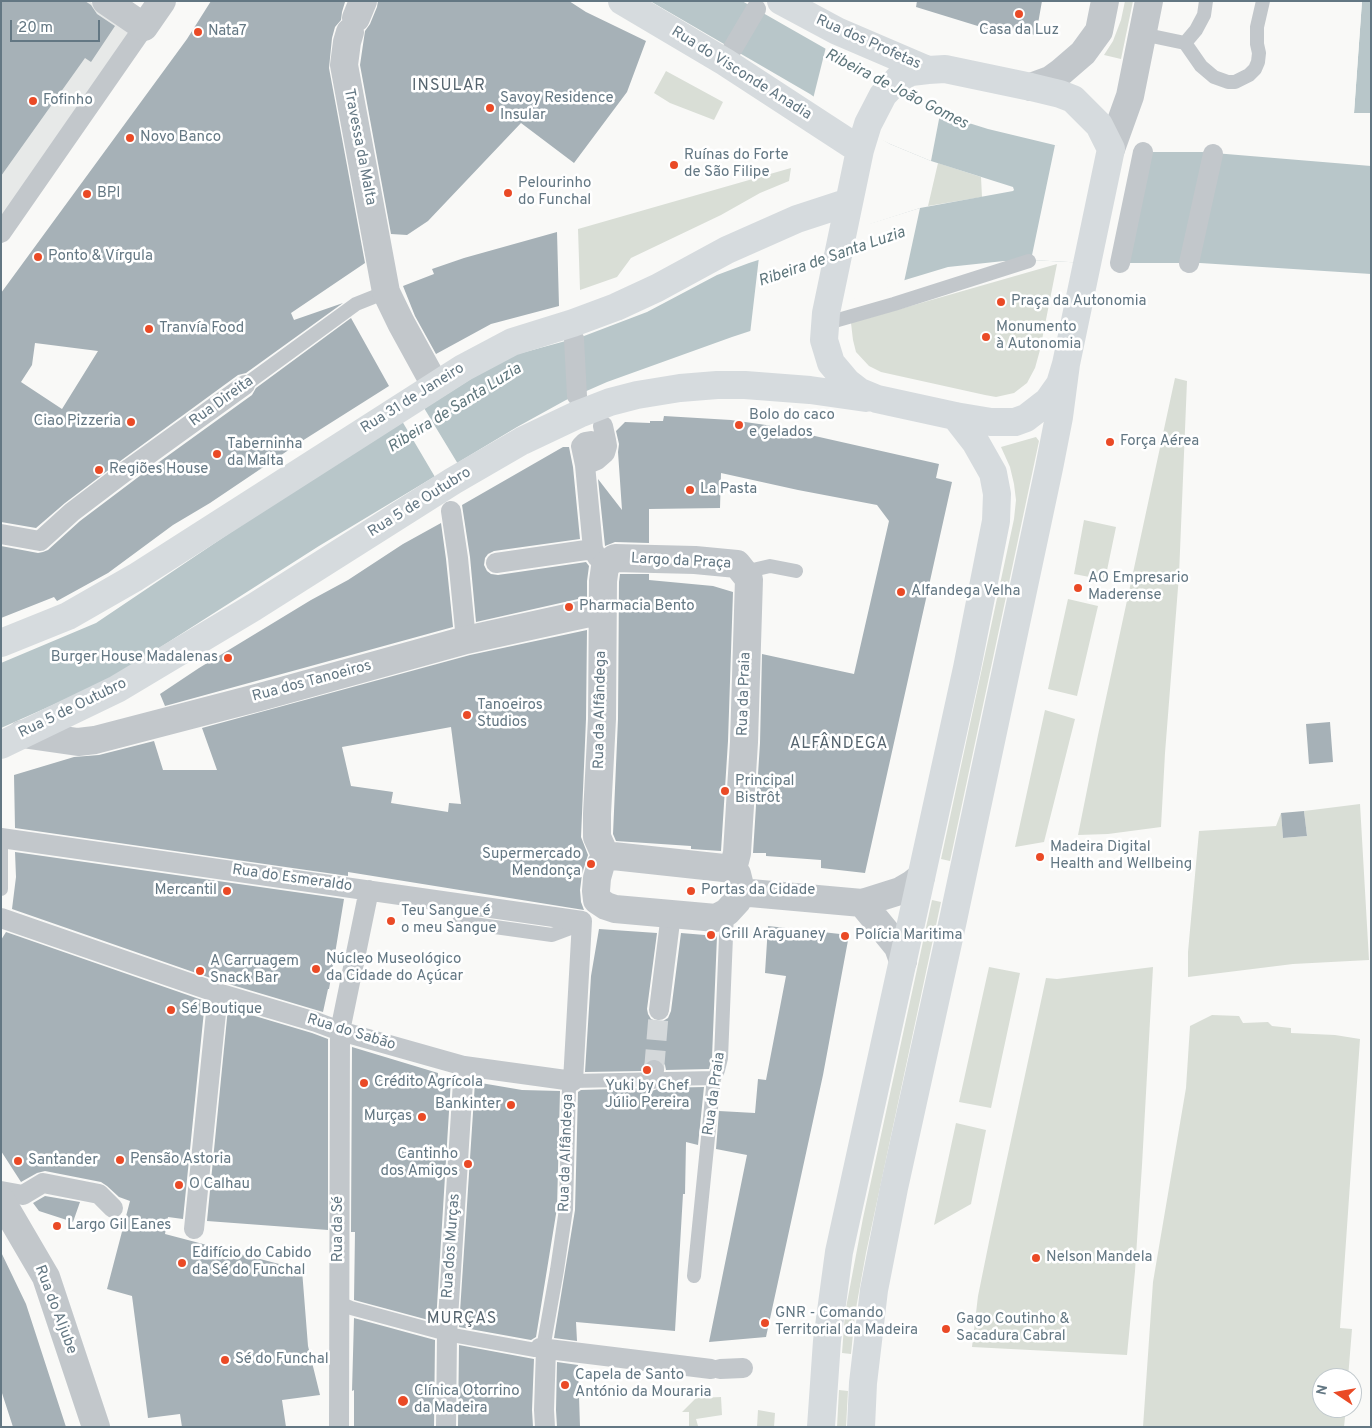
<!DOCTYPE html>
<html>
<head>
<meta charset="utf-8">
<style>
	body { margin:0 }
	#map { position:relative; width:1372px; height:1428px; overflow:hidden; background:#f9f9f7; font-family:Overpass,sans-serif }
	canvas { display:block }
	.frame { position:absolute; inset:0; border:2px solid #637783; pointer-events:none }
	.north { position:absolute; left:1312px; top:1368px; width:50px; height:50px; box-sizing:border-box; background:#fff; border:1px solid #c1c9cd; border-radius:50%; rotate:282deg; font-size:14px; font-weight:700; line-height:20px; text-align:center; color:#637783 }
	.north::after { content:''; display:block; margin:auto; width:18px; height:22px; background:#ea4a26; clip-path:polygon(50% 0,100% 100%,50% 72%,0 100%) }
	.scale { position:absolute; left:10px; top:20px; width:90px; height:22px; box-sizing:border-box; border:2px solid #637783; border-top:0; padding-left:6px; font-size:15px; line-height:18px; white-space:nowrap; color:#637783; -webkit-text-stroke:4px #fff; paint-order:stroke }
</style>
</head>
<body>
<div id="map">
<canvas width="1372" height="1428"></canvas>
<div class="frame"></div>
<div class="north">N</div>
<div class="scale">20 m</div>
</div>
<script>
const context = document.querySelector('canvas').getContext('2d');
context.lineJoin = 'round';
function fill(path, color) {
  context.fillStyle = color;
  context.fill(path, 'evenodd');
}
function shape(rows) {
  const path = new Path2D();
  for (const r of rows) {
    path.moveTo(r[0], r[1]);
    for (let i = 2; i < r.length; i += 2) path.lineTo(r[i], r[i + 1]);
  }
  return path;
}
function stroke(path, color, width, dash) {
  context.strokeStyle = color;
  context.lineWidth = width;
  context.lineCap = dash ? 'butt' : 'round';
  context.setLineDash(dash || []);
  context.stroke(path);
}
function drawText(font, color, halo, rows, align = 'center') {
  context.font = font + ' Overpass,sans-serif';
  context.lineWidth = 5;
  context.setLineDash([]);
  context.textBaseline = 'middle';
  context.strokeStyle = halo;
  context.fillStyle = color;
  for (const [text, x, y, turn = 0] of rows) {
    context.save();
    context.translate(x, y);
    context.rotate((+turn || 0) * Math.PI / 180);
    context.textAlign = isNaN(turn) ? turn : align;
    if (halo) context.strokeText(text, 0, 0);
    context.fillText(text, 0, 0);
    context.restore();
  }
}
const built = shape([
	[1,1,89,1,132,30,1,218]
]);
const green = shape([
	[1125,1,1133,1,1121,59,1104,55,1113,41,1121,20],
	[666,71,723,102,714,120,670,103,654,93],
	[938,163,981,177,982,197,928,206],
	[791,168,789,181,760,193,721,215,631,258,617,277,580,290,578,229],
	[1057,264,1040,350,1035,368,1027,383,1014,393,996,397,985,395,881,372,869,366,856,352,853,340,851,323],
	[1175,378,1187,381,1179,575,1165,753,1161,827,1108,834,1078,835,1098,735],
	[1036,437,1039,441,950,861,941,859,1014,519,1016,500,1014,484,1010,467,1001,447],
	[1084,520,1116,527,1105,580,1074,574],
	[1068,599,1098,606,1077,696,1048,689],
	[1045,710,1075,719,1044,842,1015,847],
	[1360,804,1369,960,1293,964,1188,977,1188,952,1199,831,1276,826,1281,813,1283,838,1307,836,1304,811],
	[932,900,941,902,866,1253,855,1314,851,1354,842,1353,845,1313,863,1218],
	[989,967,1020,973,991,1108,959,1102],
	[1153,967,1142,1165,1135,1271,1127,1355,972,1347,978,1296,990,1237,1046,978,1057,979],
	[1212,1015,1239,1016,1243,1023,1268,1022,1272,1026,1291,1028,1291,1033,1335,1035,1360,1039,1340,1328,1352,1329,1348,1378,1322,1378,1322,1408,1346,1408,1344,1427,1143,1427,1153,1282,1186,1088,1190,1026],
	[956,1123,986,1130,971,1204,934,1225],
	[839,1390,848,1391,846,1427,837,1427],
	[721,1397,722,1415,696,1419,698,1426,700,1427,689,1427,689,1412,682,1412,696,1398],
	[758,1410,775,1413,774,1427,757,1427]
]);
const water = shape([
	[650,1,742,1,940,114,988,129,1071,149,1151,152,1202,152,1371,166,1371,274,1200,263,1087,263,1031,260,1029,261,1004,261,948,267,905,280,732,337,607,382,566,400,517,427,319,546,109,680,1,728,1,663,96,623,252,518,474,377,514,355,584,336,647,312,717,275,749,263,920,208,1013,191,1014,190,1013,187,931,161,890,144,843,117,810,94],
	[1362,1,1371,1,1371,113,1354,113]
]);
const pier = shape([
	[1360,1,1362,1,1354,113,1351,113],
	[826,47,931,106,940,114,931,161,890,144,849,124,813,99],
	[1055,145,1151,152,1127,263,1087,263,1031,260],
	[920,208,904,282,750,334,759,257,835,232,872,223],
	[424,408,458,464,435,477,402,421]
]);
const building = shape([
	[1,1,85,1,91,5,97,14,115,26,91,62,85,58,1,176],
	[211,1,345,1,345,2,342,12,341,20,335,27,332,38,329,68,365,263,291,313,294,320,343,303,246,373,238,375,123,459,65,503,36,528,1,522,1,293,187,39],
	[35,343,98,351,62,409,21,382,32,365],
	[378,1,569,1,586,12,646,41,627,92,574,163,521,123,428,221,407,235,391,234,360,65,365,31,370,24,377,7],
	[917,1,1042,1,1036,35,995,27,994,31,916,7],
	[557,232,559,306,491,324,436,354,415,316,403,286,434,274,432,269,464,258],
	[351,318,389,386,302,441,210,503,173,525,108,573,57,601,54,597,1,618,1,546,38,553,43,552,48,550,80,521,137,478,252,395,256,388],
	[664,416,731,420,766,425,939,464,936,478,952,482,865,873,821,868,821,860,766,856,766,853,753,853,760,743,762,654,854,674,889,521,877,505,798,490,721,473,720,508,649,509,649,543,615,542,605,546,598,479,622,510,618,452,619,444,616,431,625,422,650,423,650,421,663,421],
	[563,447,569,447,573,467,580,539,494,551,488,554,485,558,484,565,487,571,491,574,498,575,586,562,589,566,587,581,587,597,476,622,470,557,462,505],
	[441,523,446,559,453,627,165,706,160,694,199,668,311,600,348,580,403,544],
	[620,574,649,574,649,580,713,586,733,592,728,741,721,851,691,849,691,846,616,841,613,834,618,719,619,582],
	[587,630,586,719,581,837,588,855,582,874,580,890,581,902,584,910,348,872,348,876,15,828,14,775,74,757,99,755,154,741,163,770,217,770,202,728,470,655],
	[451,727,461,804,449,803,448,812,391,803,393,792,351,786,342,747],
	[1330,722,1333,762,1309,764,1306,724],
	[1304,811,1307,836,1283,838,1281,813],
	[15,852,344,899,331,978,329,989,328,989,323,1012,222,982,12,909,16,877],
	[768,926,849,935,823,1075,766,1337,709,1342,747,1155,716,1149,719,1111,755,1113,758,1079,766,1080,786,976,765,973],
	[599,929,657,933,647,1009,648,1014,651,1019,658,1022,663,1021,668,1018,671,1011,681,933,717,936,712,1057,709,1069,666,1070,665,1065,661,1061,655,1058,649,1059,645,1063,642,1071,585,1072,591,976],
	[6,932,205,1001,183,1219,168,1217,165,1234,302,1270,308,1346,320,1395,282,1400,286,1427,182,1427,180,1414,148,1418,132,1296,107,1289,130,1201,119,1197,107,1186,101,1182,45,1171,37,1173,21,1182,1,1151,1,940],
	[228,1008,312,1033,328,1039,328,1230,207,1221],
	[352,1047,438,1073,438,1078,451,1079,436,1322,354,1300,355,1232,351,1232],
	[475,1082,522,1090,560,1091,557,1208,536,1337,531,1340,459,1327],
	[704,1087,698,1145,686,1142,685,1194,683,1194,675,1331,576,1322,577,1341,554,1338,575,1210,578,1092,581,1090,646,1088,652,1091,660,1088],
	[45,1196,80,1202,73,1222,39,1211,33,1203],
	[1,1252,26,1304,66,1427,13,1427,1,1390],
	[354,1318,435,1340,434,1427,354,1427,354,1390,352,1391],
	[459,1345,534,1359,532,1410,533,1427,458,1427],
	[557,1362,578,1365,580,1427,557,1427,556,1410]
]);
const pedestrianTunnel = shape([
	[654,1070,659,1010]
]);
const service = shape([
	[1142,34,1185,43,1196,30,1204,15,1206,1],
	[1185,43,1201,66,1214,77,1228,82,1235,82,1249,75,1255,69,1258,62,1259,53,1257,44,1257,27,1263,1],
	[824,324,894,304,1029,261],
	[245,385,356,304,386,292],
	[744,572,770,566,796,571],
	[1,846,1,889],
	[459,922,552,935,568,929,583,920],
	[694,1276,714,1078,718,1070,721,1058,727,912],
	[339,1303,351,1308,447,1334,535,1350,540,1348,544,1343,557,1270,566,1209,569,1087,573,1081,714,1078]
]);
const pedestrian = shape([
	[733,48,756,9],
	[1,233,144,27],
	[1120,263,1143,152],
	[1189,263,1213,154],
	[574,339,577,396],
	[603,426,606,440,607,446,605,453,597,460,585,465,593,549,597,557,608,563],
	[585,465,581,446,585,442,591,441,595,444],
	[451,511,458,558,466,640],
	[1,534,40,541,72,512,130,468,245,385],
	[496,563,593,549],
	[1,838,582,921,573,1081,464,1066,340,1031,316,1022,218,993,1,918],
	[659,1010,671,914],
	[653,1079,654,1070],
	[1,1191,23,1195,43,1183,99,1194,113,1208],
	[194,1229,218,993],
	[540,1348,711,1369],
	[720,1369,743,1368],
	[339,1427,340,1031,369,890],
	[446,1427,447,1334,464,1066],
	[545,1427,544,1410,546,1349]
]);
const minor = shape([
	[106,1,144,27,162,1],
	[356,18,363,1],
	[350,32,347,42,344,65,386,292,401,323,435,385],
	[1031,87,1050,80,1061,72,1083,53,1099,31,1105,1],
	[1111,149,1130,96,1149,1],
	[22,734,78,742,95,740,260,697,466,640,603,610],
	[613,856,733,869,737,874,739,882,738,900,727,912,716,918,615,909,606,906,597,900,596,891,597,878,601,864,606,857,613,856],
	[606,857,597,837,597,814,602,719,603,581,605,567,608,563,615,558,695,560,737,564,749,579,744,742,737,853,733,869],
	[739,892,862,903,900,891,912,884,921,877],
	[862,903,890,937,898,947,903,961],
	[1,1200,46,1277,96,1427]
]);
const secondary = shape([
	[622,1,725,62,860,150],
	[781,1,837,31,928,70],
	[945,69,1031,87,1060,94,1073,99,1099,125,1111,149,1066,364,1060,384,1048,401,1026,418,1015,422,991,422,955,416,877,399,860,392,847,382,831,363,824,340,826,313,860,150,868,124,883,95,899,78,911,72,928,70,945,69],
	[1,643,68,616,136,577,463,368,512,342,573,323,616,307,657,288,727,250,797,219,849,202],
	[1,745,117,689,254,607,453,481,522,441,579,414,610,402,637,395,680,388,717,385,745,385,810,390,866,398],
	[821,1427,827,1341,839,1252,967,668,996,521,997,494,993,473,976,443,955,416],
	[861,1427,863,1383,874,1290,894,1188,953,920,1049,468,1059,417,1066,364]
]);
const markers = [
	[1019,14,5,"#ea4a26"],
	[198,32,5,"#ea4a26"],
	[33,101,5,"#ea4a26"],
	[490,108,5,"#ea4a26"],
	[130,138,5,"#ea4a26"],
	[674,165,5,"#ea4a26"],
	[508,193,5,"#ea4a26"],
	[87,194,5,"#ea4a26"],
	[38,257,5,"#ea4a26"],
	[1001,302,5,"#ea4a26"],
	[149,329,5,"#ea4a26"],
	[986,337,5,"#ea4a26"],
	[131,422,5,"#ea4a26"],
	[739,425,5,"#ea4a26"],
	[1110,442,5,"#ea4a26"],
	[217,454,5,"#ea4a26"],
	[99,470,5,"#ea4a26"],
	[690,490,5,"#ea4a26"],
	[1078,588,5,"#ea4a26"],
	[901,592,5,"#ea4a26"],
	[569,607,5,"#ea4a26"],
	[228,658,5,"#ea4a26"],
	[467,715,5,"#ea4a26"],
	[725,791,5,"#ea4a26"],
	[1040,857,5,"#ea4a26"],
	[591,864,5,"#ea4a26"],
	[227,891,5,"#ea4a26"],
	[691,891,5,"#ea4a26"],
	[391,921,5,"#ea4a26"],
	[711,935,5,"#ea4a26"],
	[845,936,5,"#ea4a26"],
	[316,969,5,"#ea4a26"],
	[200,971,5,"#ea4a26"],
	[171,1010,5,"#ea4a26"],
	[647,1070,5,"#ea4a26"],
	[364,1083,5,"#ea4a26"],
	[511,1105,5,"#ea4a26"],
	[422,1117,5,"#ea4a26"],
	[120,1160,5,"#ea4a26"],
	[18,1161,5,"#ea4a26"],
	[468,1164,5,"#ea4a26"],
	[179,1185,5,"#ea4a26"],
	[57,1226,5,"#ea4a26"],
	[1036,1258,5,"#ea4a26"],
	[182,1263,5,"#ea4a26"],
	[765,1323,5,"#ea4a26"],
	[946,1329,5,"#ea4a26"],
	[225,1360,5,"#ea4a26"],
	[565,1385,5,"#ea4a26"],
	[403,1401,6,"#ea4a26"]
];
const poiNames = [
	["Casa da Luz",1019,31,"center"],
	["Nata7",208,32],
	["Savoy Residence",500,99],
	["Insular",500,116],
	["Fofinho",43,101],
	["Novo Banco",140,138],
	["Ruínas do Forte",684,156],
	["de São Filipe",684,173],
	["Pelourinho",518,184],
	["do Funchal",518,201],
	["BPI",97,194],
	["Ponto & Vírgula",48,257],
	["Praça da Autonomia",1011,302],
	["Monumento",996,328],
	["à Autonomia",996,345],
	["Tranvía Food",159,329],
	["Bolo do caco",749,416],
	["e gelados",749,433],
	["Ciao Pizzeria",121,422,"right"],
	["Força Aérea",1120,442],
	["Taberninha",227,445],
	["da Malta",227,462],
	["Regiões House",109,470],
	["La Pasta",700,490],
	["AO Empresario",1088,579],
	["Maderense",1088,596],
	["Alfandega Velha",911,592],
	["Pharmacia Bento",579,607],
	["Burger House Madalenas",218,658,"right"],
	["Tanoeiros",477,706],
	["Studios",477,723],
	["Principal",735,782],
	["Bistrôt",735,799],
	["Madeira Digital",1050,848],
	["Health and Wellbeing",1050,865],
	["Supermercado",581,855,"right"],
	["Mendonça",581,872,"right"],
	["Mercantil",217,891,"right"],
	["Portas da Cidade",701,891],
	["Teu Sangue é",401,912],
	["o meu Sangue",401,929],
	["Grill Araguaney",721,935],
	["Polícia Maritima",855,936],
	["Núcleo Museológico",326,960],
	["da Cidade do Açúcar",326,977],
	["A Carruagem",210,962],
	["Snack Bar",210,979],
	["Sé Boutique",181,1010],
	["Crédito Agrícola",374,1083],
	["Yuki by Chef",647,1087,"center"],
	["Júlio Pereira",647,1104,"center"],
	["Bankinter",501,1105,"right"],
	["Murças",412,1117,"right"],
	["Cantinho",458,1155,"right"],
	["dos Amigos",458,1172,"right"],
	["Pensão Astoria",130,1160],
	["Santander",28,1161],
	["O Calhau",189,1185],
	["Largo Gil Eanes",67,1226],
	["Edifício do Cabido",192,1254],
	["da Sé do Funchal",192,1271],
	["Nelson Mandela",1046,1258],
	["GNR - Comando",775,1314],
	["Territorial da Madeira",775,1331],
	["Gago Coutinho &",956,1320],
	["Sacadura Cabral",956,1337],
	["Sé do Funchal",235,1360],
	["Capela de Santo",575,1376],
	["António da Mouraria",575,1393],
	["Clínica Otorrino",414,1392],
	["da Madeira",414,1409]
];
const streetNames = [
	["Rua dos Profetas",868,43,24],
	["Rua do Visconde Anadia",741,74,32],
	["Travessa da Malta",359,147,79],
	["Rua 31 de Janeiro",413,399,-32],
	["Rua Direita",222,402,-36],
	["Rua 5 de Outubro",420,503,-32],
	["Largo da Praça",681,562,3],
	["Rua dos Tanoeiros",312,682,-15],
	["Rua da Praia",745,694,-88],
	["Rua 5 de Outubro",73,709,-26],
	["Rua da Alfândega",601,710,-89],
	["Rua do Esmeraldo",292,879,8],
	["Rua do Sabão",351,1033,17],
	["Rua da Praia",715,1094,-82],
	["Rua da Alfândega",567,1153,-88],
	["Rua da Sé",339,1229,-90],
	["Rua dos Murças",452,1246,-86],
	["Rua do Aljube",55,1310,69]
];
const neighbourhoodNames = [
	["INSULAR",449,87],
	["ALFÂNDEGA",839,745],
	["MURÇAS",462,1320]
];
const waterNames = [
	["Ribeira de João Gomes",896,90,27],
	["Ribeira de Santa Luzia",832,258,-19],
	["Ribeira de Santa Luzia",455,409,-32]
];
fill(built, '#e7e9e8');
fill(green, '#d9ded6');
fill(water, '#b8c6c9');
fill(pier, '#f9f9f7');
fill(building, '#a6b1b7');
stroke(pedestrianTunnel, '#d4d8da', 20, [20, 10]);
stroke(service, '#c2c7cb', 14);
stroke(pedestrian, '#c2c7cb', 20);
stroke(minor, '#c2c7cb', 28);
stroke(secondary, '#d6dbde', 28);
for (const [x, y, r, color] of markers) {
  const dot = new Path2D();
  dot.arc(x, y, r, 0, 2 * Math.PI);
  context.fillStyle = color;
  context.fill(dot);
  stroke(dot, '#fff', 2);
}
drawText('15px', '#637783', '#fff', poiNames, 'left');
drawText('15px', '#637783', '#fff', streetNames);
context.letterSpacing = '1px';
drawText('16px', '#55646e', '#fff', neighbourhoodNames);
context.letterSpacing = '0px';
drawText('italic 16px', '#5e767c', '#fff', waterNames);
</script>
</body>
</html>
